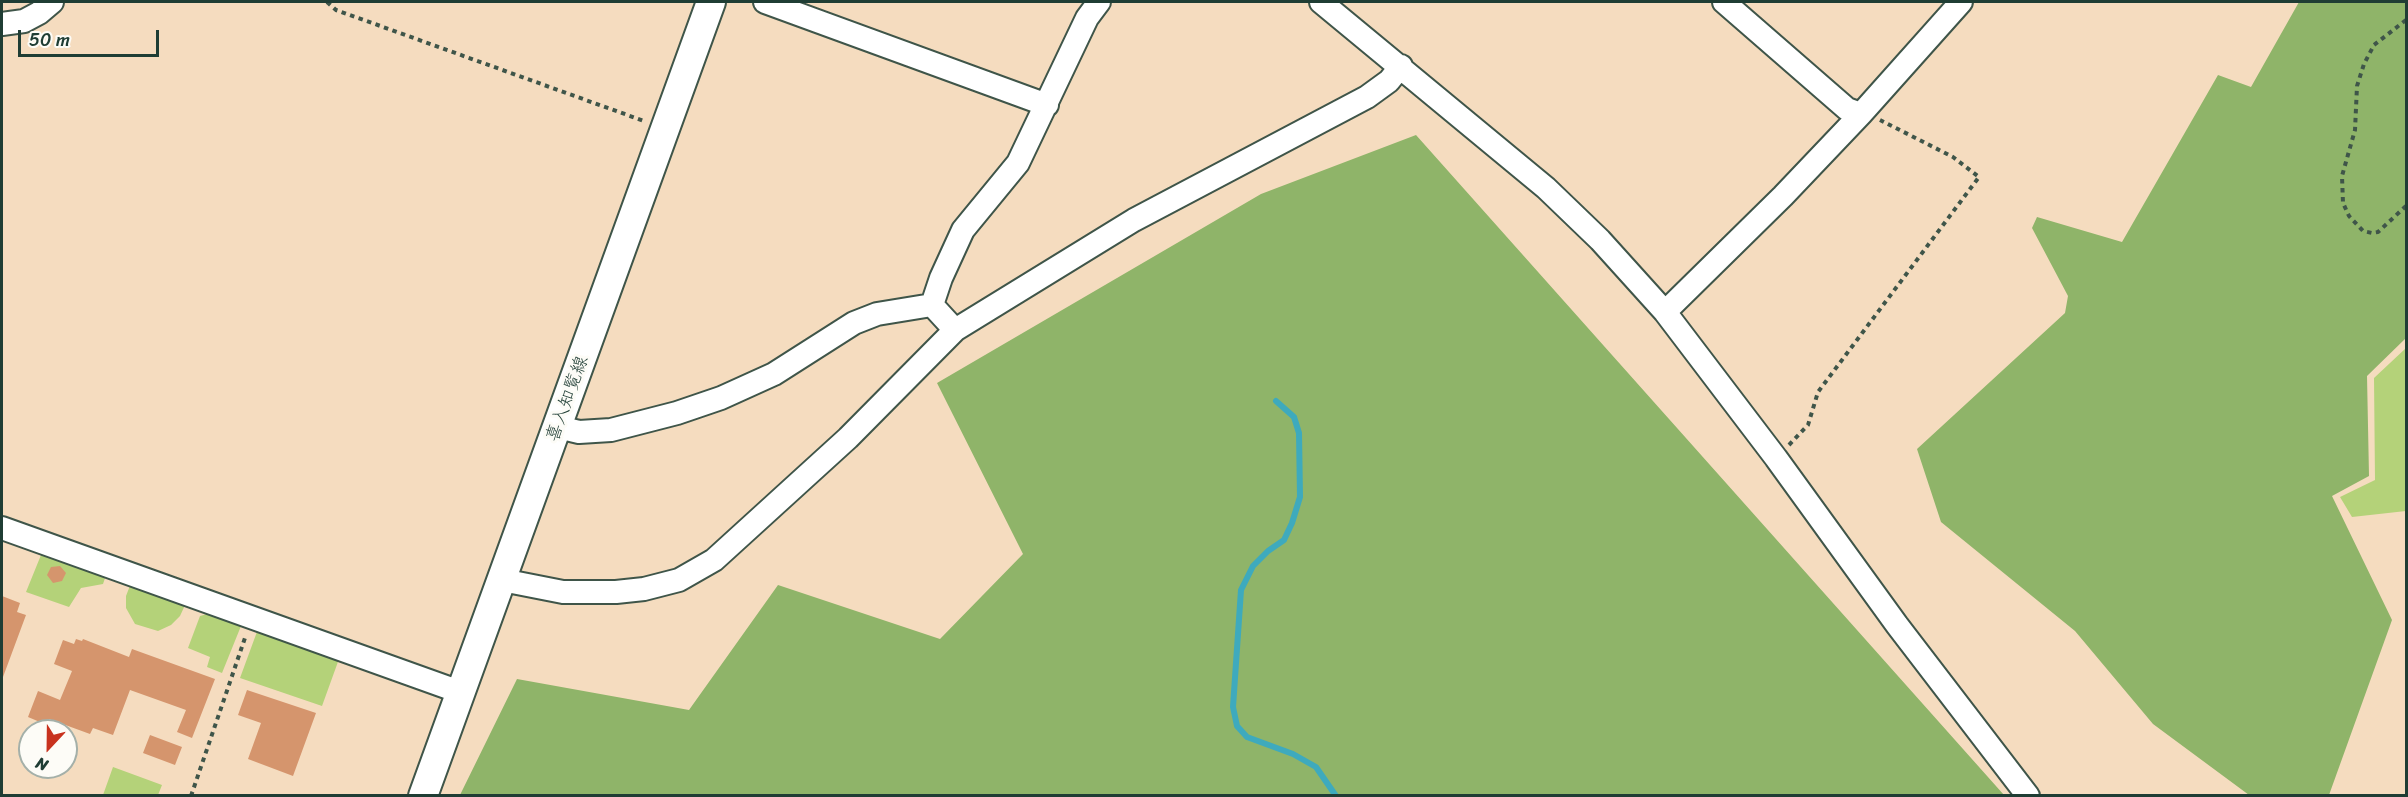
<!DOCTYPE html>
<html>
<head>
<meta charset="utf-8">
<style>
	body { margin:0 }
	#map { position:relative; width:2408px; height:797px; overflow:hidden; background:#f5dcbf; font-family:Sriracha,sans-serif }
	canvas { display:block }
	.frame { position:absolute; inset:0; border:3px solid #1f3d34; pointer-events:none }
	.north { position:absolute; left:18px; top:719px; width:60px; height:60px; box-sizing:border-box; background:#fdfcf7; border:2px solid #a4b0a9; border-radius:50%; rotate:202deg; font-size:16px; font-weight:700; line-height:24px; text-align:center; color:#1f3d34 }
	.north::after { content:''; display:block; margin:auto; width:21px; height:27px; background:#c8321e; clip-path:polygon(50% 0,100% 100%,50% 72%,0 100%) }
	.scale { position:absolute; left:18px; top:30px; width:141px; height:27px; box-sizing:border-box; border:3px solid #1f3d34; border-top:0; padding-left:8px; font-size:18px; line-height:21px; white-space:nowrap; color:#1f3d34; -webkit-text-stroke:4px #fdfcf7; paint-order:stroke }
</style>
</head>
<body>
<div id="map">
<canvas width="2408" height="797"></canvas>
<div class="frame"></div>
<div class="north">N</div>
<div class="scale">50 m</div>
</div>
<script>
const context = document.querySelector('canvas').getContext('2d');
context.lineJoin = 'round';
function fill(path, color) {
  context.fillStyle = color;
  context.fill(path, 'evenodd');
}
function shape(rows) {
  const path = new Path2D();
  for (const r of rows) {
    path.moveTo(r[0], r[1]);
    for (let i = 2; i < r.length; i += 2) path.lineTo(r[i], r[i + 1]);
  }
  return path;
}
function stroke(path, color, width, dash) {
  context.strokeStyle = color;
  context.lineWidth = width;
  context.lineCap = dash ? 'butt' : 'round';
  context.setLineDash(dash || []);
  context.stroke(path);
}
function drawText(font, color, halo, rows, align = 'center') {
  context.font = font + ' Sriracha,"Klee One",sans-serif';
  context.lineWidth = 6;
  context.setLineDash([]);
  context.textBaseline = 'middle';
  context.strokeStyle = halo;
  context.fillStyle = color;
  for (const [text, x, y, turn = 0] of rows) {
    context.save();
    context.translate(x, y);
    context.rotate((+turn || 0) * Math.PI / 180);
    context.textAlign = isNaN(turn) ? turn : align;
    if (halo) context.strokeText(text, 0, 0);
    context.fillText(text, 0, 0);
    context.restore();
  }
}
const green = shape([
	[2406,348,2406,511,2352,517,2340,497,2375,480,2374,378],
	[45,552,106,575,103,584,81,588,69,607,26,592,41,555],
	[131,583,186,603,180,616,171,625,158,631,135,624,126,608,126,596],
	[211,613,236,620,241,626,222,673,207,667,210,657,188,648,200,616],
	[258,629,339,659,322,706,240,678],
	[113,767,162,785,158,795,103,795]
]);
const forest = shape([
	[2299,2,2406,2,2406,338,2367,376,2369,476,2332,496,2392,620,2329,795,2249,795,2153,724,2075,631,1941,522,1917,449,2065,313,2068,296,2032,228,2037,217,2122,242,2218,75,2251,87],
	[1416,135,2004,795,460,795,517,679,689,710,778,585,940,639,1023,554,937,383,1261,194]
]);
const stream = shape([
	[1276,401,1294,417,1299,433,1300,497,1292,523,1284,540,1268,551,1253,566,1241,590,1233,707,1237,726,1247,737,1293,754,1316,767,1336,796]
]);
const building = shape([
	[60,566,66,573,62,581,53,583,47,575,51,567],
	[2,596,20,603,17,612,26,615,3,677,2,677],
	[76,639,82,641,83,639,129,657,132,649,215,679,192,738,177,732,186,710,130,690,113,735,93,728,90,734,49,719,47,725,28,717,38,691,60,700,72,671,54,664,63,640,74,644],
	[247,690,316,713,293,776,248,759,261,723,238,715],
	[150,735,182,747,175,765,143,753]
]);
const path = shape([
	[327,2,336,10,644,121],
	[2406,20,2374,45,2364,64,2357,86,2355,130,2342,176,2343,203,2349,216,2363,231,2372,233,2378,232,2406,206],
	[1789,445,1808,425,1818,392,1979,177,1953,157,1880,120],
	[191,796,246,635]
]);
const minor = shape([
	[765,2,1047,105],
	[1321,2,1546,188,1600,240,1665,312,1776,458,1897,625,2028,796],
	[1724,2,1847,109,1861,114],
	[2,24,24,21,39,13,52,2],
	[1665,312,1783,196,1861,114,1961,2],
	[955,330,932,305,941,278,963,230,1018,163,1087,18,1099,2],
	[558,427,579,432,611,430,677,413,721,398,774,374,854,323,877,314,932,305],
	[2,528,460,692],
	[502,580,563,592,616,592,644,589,679,580,714,560,848,438,955,330,1134,220,1367,97,1389,81,1401,66]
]);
const major = shape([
	[423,796,711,2]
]);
const streetNames = [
	["喜入知覧線",568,399,-70]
];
fill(green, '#b4d279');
fill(forest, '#8fb469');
stroke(stream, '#3eaabd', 6);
fill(building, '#d5956d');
stroke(minor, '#3f5549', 26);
stroke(major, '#3f5549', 32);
stroke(path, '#3f5549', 4, [4.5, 4.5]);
stroke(minor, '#fff', 22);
stroke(major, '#fff', 28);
drawText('18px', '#1f3d34', '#fdfcf7', streetNames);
</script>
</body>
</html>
